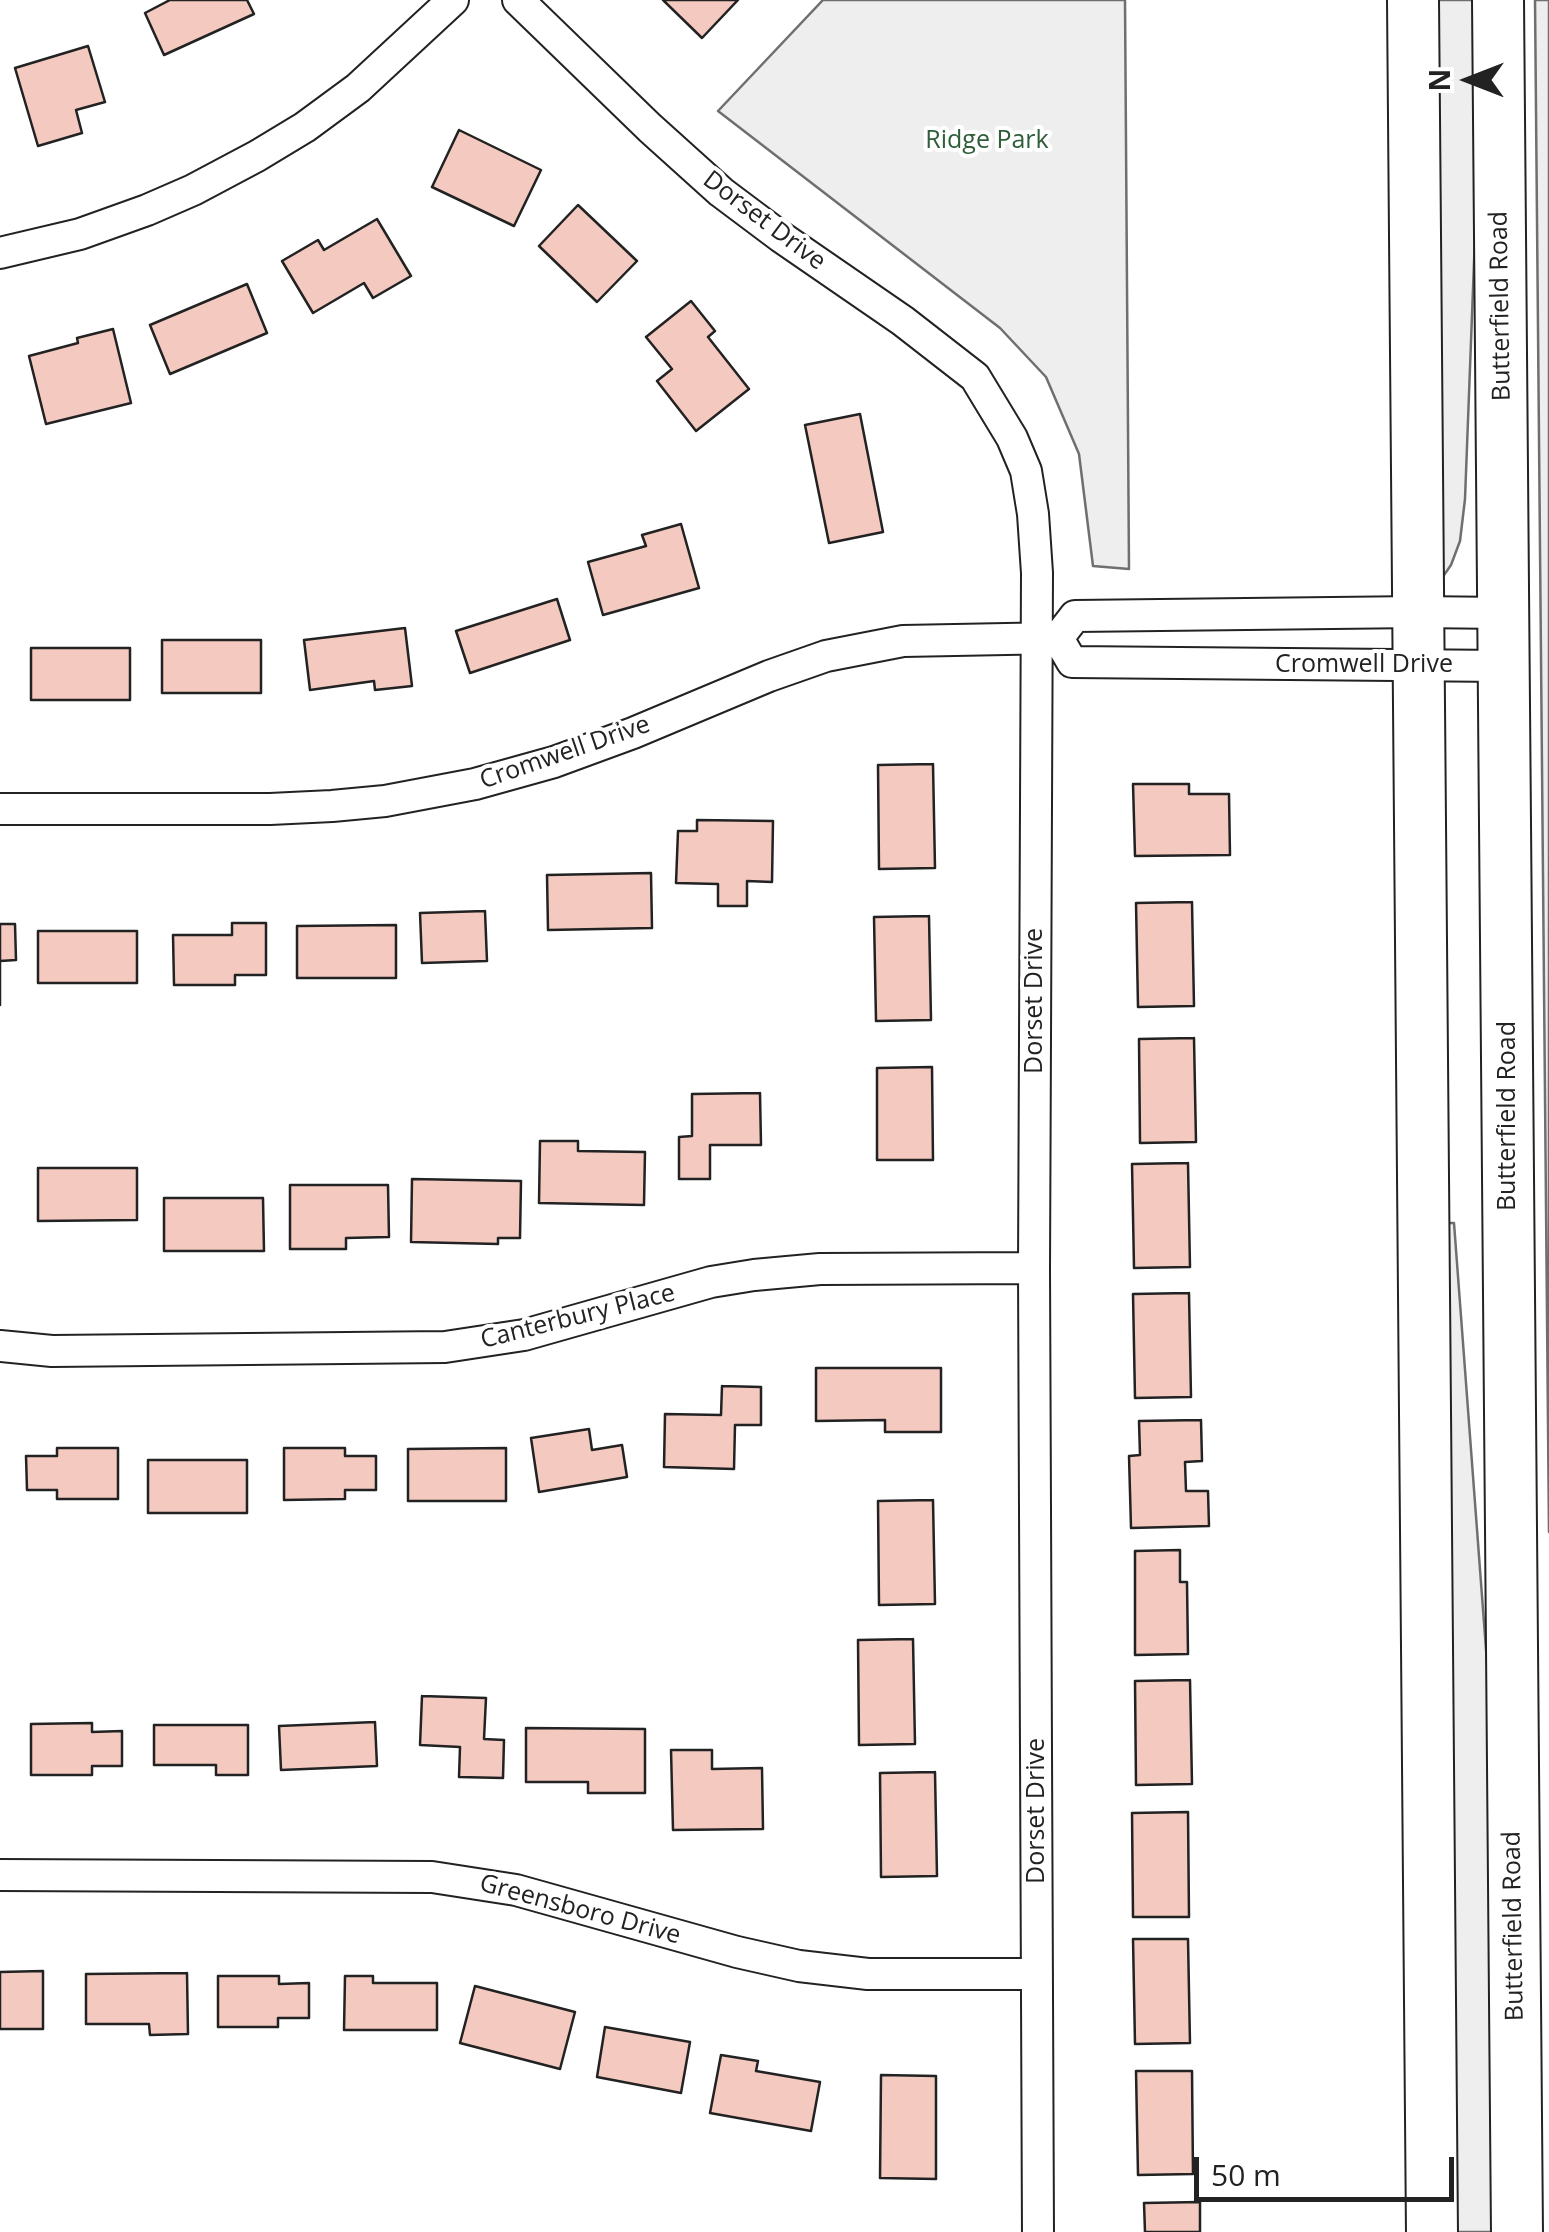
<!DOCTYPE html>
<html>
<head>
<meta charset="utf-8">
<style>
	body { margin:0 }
	#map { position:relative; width:1549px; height:2232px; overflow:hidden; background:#fff; font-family:"Open Sans",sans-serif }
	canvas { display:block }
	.north { position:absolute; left:1419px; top:30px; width:100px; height:100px; -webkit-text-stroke:8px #fff; paint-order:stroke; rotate:270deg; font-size:28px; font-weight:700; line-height:40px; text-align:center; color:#222 }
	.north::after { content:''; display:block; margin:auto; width:35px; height:45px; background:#222; clip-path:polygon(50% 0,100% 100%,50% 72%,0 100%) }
	.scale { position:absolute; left:1194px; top:2157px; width:260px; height:45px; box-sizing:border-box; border:5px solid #222; border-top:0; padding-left:12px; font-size:30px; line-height:35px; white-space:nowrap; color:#222; -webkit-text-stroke:8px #fff; paint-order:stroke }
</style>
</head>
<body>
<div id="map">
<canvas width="1549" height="2232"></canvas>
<div class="north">N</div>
<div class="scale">50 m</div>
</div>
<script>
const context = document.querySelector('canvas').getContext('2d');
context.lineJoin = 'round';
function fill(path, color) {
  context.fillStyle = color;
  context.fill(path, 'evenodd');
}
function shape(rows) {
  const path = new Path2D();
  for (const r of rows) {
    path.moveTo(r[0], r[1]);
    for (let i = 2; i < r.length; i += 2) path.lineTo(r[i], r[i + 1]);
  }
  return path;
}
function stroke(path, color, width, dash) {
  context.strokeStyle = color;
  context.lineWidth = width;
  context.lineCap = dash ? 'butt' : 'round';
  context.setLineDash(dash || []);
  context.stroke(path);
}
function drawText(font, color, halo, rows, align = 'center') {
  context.font = font + ' "Open Sans",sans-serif';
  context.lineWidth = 8;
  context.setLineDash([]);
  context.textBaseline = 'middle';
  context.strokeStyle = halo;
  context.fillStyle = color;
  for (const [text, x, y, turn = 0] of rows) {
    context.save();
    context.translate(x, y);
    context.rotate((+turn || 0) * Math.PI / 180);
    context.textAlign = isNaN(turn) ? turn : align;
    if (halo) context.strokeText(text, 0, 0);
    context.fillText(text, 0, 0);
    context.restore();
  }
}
const green = shape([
	[823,0,1125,0,1129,569,1093,566,1079,454,1046,377,1000,328,718,111,823,0],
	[1433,0,1476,0,1477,184,1465,499,1460,541,1451,565,1442,578,1433,0],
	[1535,0,1549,0,1549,1532,1535,0],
	[1444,1223,1454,1223,1491,1716,1495,2232,1454,2232,1444,1223]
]);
const building = shape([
	[170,0,247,0,254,14,164,55,145,13,170,0],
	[663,0,738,0,702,38,663,0],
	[88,46,105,102,76,110,82,133,38,146,15,68,88,46],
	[459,130,541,170,514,226,432,187,459,130],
	[578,205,637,261,597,302,539,246,578,205],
	[377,219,411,276,373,298,364,283,313,313,282,261,318,240,324,250,377,219],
	[247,284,267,333,170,374,150,325,247,284],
	[691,301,715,331,708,337,749,389,696,431,657,381,672,369,646,337,691,301],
	[113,329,131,403,46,424,29,356,78,343,77,338,113,329],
	[860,414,883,532,829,543,805,425,860,414],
	[681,524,699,588,603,615,588,562,646,546,642,535,681,524],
	[557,599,570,640,470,673,456,631,557,599],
	[405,628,412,686,375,690,374,681,310,690,304,640,405,628],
	[162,640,261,640,261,693,162,693,162,640],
	[31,648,130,648,130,700,31,700,31,648],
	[933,764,935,868,879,869,878,765,933,764],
	[1133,784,1189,784,1189,794,1229,794,1230,855,1135,856,1133,784],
	[697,820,773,821,772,882,747,881,747,906,718,906,718,884,676,883,678,831,697,831,697,820],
	[651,873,652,928,548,930,547,875,651,873],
	[1192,902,1194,1006,1138,1007,1136,903,1192,902],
	[485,911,487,961,422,963,420,913,485,911],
	[929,916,931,1020,876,1021,874,917,929,916],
	[232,923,266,923,266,975,235,975,235,985,174,985,173,935,232,935,232,923],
	[0,924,15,924,16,960,0,961,0,1005,0,924],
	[396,925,396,978,297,978,297,926,396,925],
	[38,931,137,931,137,983,38,983,38,931],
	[1194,1038,1196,1142,1140,1143,1139,1039,1194,1038],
	[932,1067,933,1160,877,1160,877,1068,932,1067],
	[760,1093,761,1145,710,1145,710,1179,679,1179,679,1137,692,1136,692,1094,760,1093],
	[540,1141,578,1141,578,1151,645,1152,644,1205,539,1203,540,1141],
	[1188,1163,1190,1267,1134,1268,1132,1164,1188,1163],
	[38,1168,137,1168,137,1220,38,1221,38,1168],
	[412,1179,521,1181,520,1238,498,1238,498,1244,411,1242,412,1179],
	[290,1185,388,1185,389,1237,346,1238,346,1249,290,1249,290,1185],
	[164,1198,263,1198,264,1251,164,1251,164,1198],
	[1189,1293,1191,1397,1135,1398,1133,1294,1189,1293],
	[816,1368,941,1368,941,1432,885,1432,885,1420,816,1421,816,1368],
	[722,1386,761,1387,761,1425,735,1425,734,1469,664,1467,665,1414,721,1415,722,1386],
	[1201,1420,1202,1461,1185,1462,1186,1491,1208,1491,1209,1526,1131,1528,1129,1456,1140,1455,1139,1421,1201,1420],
	[589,1429,592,1450,622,1445,627,1477,539,1492,531,1438,589,1429],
	[57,1448,118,1448,118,1499,57,1499,57,1490,27,1490,26,1456,57,1456,57,1448],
	[284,1448,345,1448,345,1456,376,1456,376,1490,345,1490,345,1499,284,1500,284,1448],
	[506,1448,506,1501,408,1501,408,1449,506,1448],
	[148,1460,247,1460,247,1513,148,1513,148,1460],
	[933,1500,935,1604,879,1605,878,1501,933,1500],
	[1180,1550,1180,1582,1187,1582,1188,1654,1135,1655,1135,1551,1180,1550],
	[913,1639,915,1744,859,1745,858,1640,913,1639],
	[1190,1680,1192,1784,1136,1785,1135,1681,1190,1680],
	[422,1696,486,1698,484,1739,504,1740,503,1778,459,1777,460,1747,420,1745,422,1696],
	[375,1722,377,1766,281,1770,279,1726,375,1722],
	[92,1723,92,1732,122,1731,122,1766,92,1766,92,1775,31,1775,31,1724,92,1723],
	[154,1725,248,1725,248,1775,216,1775,216,1765,154,1765,154,1725],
	[526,1728,645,1729,645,1793,588,1793,588,1782,526,1782,526,1728],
	[671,1750,712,1750,712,1769,762,1768,763,1829,673,1830,671,1750],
	[935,1772,937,1876,881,1877,880,1773,935,1772],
	[1188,1812,1189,1917,1133,1917,1132,1813,1188,1812],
	[1133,1939,1188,1939,1190,2043,1135,2044,1133,1939],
	[43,1971,43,2029,0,2029,0,1972,43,1971],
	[187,1973,188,2034,150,2035,149,2024,86,2024,86,1974,187,1973],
	[218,1976,279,1976,279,1984,309,1983,309,2018,278,2018,278,2027,218,2027,218,1976],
	[345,1976,373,1976,373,1983,437,1983,437,2030,344,2030,345,1976],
	[475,1986,575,2012,560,2069,460,2043,475,1986],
	[605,2027,690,2042,681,2093,597,2077,605,2027],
	[721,2055,758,2061,756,2071,820,2082,811,2131,710,2113,721,2055],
	[1136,2071,1192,2071,1193,2174,1138,2175,1136,2071],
	[881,2075,936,2076,936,2179,880,2178,881,2075],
	[1200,2202,1200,2232,1145,2232,1144,2203,1200,2202]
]);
const street = shape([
	[518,0,650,128,721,192,781,237,903,321,975,377,1012,438,1026,471,1033,514,1037,573,1034,1268,1038,2232],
	[0,253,80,234,147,210,193,190,257,156,305,127,358,88,453,0],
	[1058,638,1072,662,1504,666],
	[0,809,270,809,332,806,385,801,475,784,554,762,633,733,769,676,826,656,903,641,1058,638,1075,616,1418,612,1504,613],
	[0,1346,52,1351,445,1347,524,1335,711,1282,754,1275,820,1269,1034,1268],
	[0,1875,432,1877,516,1890,737,1952,799,1966,868,1974,1037,1974]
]);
const primary = shape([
	[1413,0,1432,2232],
	[1498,0,1517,2232]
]);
const parkNames = [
	["Ridge Park",987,141]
];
const streetNames = [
	["Dorset Drive",764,221,37],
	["Butterfield Road",1501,306,-91],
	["Cromwell Drive",1364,665],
	["Cromwell Drive",565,753,-19],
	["Dorset Drive",1035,1001,-90],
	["Butterfield Road",1508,1116,-90],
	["Canterbury Place",578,1317,-14],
	["Dorset Drive",1037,1811,-90],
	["Greensboro Drive",580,1910,15],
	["Butterfield Road",1514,1926,-91]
];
fill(green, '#eee');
stroke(green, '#6f6f6f', 2.5);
fill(building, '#f3c9c0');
stroke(building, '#222', 2.5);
stroke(street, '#222', 34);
stroke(primary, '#222', 54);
stroke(street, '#fff', 30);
stroke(primary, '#fff', 50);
drawText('25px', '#2f5e38', '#fff', parkNames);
drawText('25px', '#222', '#fff', streetNames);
</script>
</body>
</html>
